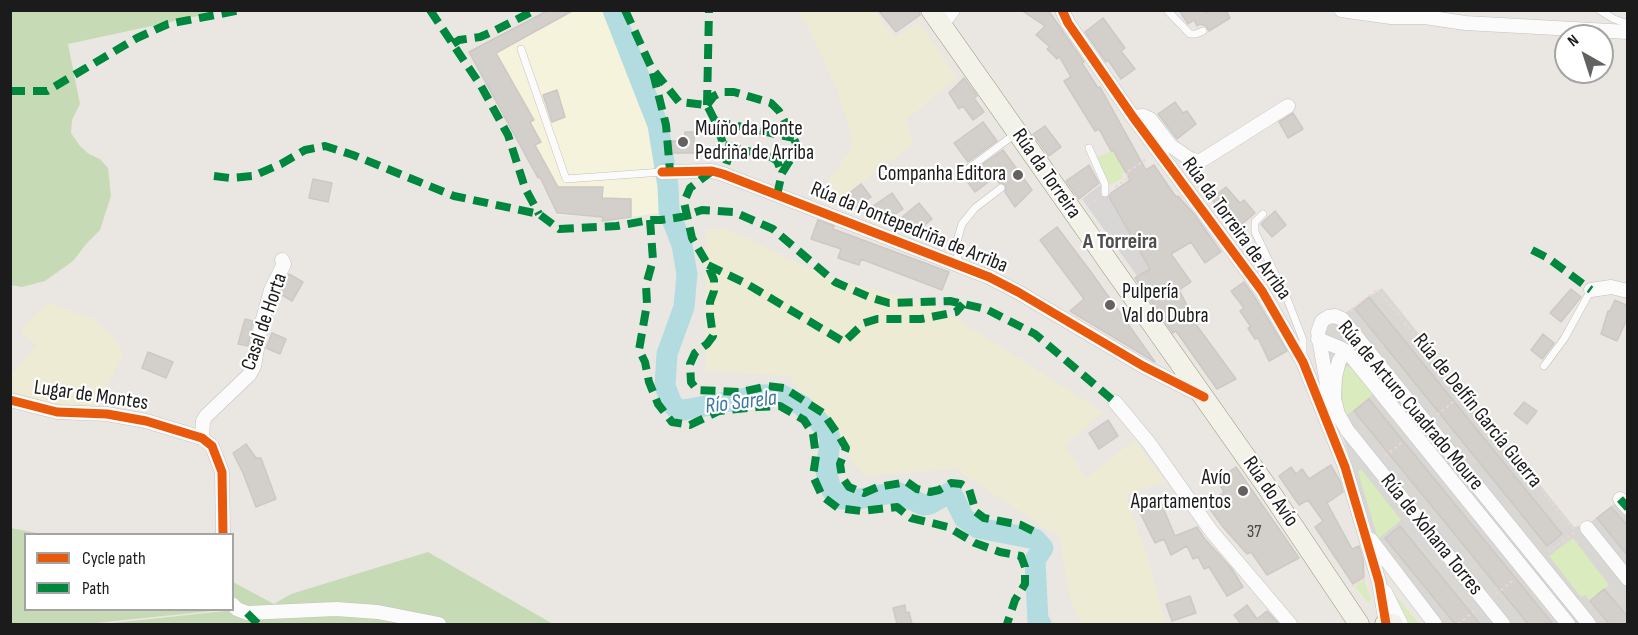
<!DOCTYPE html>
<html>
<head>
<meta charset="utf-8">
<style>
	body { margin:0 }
	#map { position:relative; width:1638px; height:635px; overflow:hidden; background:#eae7e2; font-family:"Sofia Sans Condensed",sans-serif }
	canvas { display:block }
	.frame { position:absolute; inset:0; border:12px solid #1b1b1b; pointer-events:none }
	.legend { position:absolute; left:24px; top:533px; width:210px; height:78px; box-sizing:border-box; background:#fff; border:2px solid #a4a4a4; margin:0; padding:8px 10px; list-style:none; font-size:18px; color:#1b1b1b }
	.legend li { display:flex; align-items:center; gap:12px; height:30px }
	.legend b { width:30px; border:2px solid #a4a4a4 }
	.north { position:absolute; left:1554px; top:24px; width:60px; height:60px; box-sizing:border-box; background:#fff; border:2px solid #a4a4a4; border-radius:50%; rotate:321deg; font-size:16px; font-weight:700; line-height:24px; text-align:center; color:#1b1b1b }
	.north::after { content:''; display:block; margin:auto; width:21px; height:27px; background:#636261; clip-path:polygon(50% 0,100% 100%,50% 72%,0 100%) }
</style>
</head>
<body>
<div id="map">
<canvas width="1638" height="635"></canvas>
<div class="frame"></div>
<ul class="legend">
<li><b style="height:8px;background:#e8590c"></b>Cycle path</li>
<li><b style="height:8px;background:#00873e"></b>Path</li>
</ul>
<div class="north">N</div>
</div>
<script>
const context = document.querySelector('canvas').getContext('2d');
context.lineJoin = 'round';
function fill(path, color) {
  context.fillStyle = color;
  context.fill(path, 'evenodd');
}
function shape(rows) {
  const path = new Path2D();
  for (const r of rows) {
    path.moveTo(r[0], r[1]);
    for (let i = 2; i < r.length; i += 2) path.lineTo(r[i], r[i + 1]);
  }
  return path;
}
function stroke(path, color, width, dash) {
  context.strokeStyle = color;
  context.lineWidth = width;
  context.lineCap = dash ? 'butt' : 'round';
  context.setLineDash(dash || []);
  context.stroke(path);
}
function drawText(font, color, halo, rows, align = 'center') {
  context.font = font + ' "Sofia Sans Condensed",sans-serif';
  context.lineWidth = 4.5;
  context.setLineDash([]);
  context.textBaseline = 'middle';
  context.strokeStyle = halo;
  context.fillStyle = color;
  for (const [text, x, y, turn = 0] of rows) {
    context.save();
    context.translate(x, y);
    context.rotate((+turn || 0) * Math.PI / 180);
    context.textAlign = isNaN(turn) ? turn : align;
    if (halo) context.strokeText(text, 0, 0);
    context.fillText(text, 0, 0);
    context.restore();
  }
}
const residential = shape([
	[1382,288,1574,527,1591,522,1620,499,1627,508,1627,624,1441,624,1376,544,1314,343,1319,318,1345,313]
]);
const education = shape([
	[548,11,607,11,652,121,664,184,666,212,602,221,602,217,557,215,540,178,538,178,469,52]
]);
const farmland = shape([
	[798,11,875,11,894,38,919,23,957,77,906,120,913,144,831,206,821,200,831,176,851,150,852,136,837,90,808,26],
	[724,228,830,278,935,305,1103,412,1065,445,1086,478,1135,440,1165,482,1125,494,1147,556,1165,624,1081,624,1069,595,1059,535,1045,528,956,469,864,476,789,376,705,371,706,231],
	[49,303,92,319,112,335,124,355,102,395,98,406,55,409,11,390,11,375,36,346,22,332,23,328,41,309]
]);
const grass = shape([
	[1113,150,1125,172,1121,175,1123,178,1108,186,1094,159],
	[1348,366,1352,368,1373,394,1346,416,1342,408,1343,370],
	[1361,469,1401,520,1378,539,1358,472],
	[1573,538,1609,585,1590,601,1585,595,1581,597,1549,556],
	[1364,580,1371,599,1368,603,1355,586],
	[1387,585,1419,624,1410,624]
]);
const forest = shape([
	[11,10,221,11,68,44,80,104,72,120,71,133,80,146,89,154,100,159,108,168,111,196,100,230,87,243,73,261,45,281,22,287,10,285],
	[11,528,42,534,26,534,26,610,222,610,86,624,11,624],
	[428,552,553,624,103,624,282,605,233,608,233,582,274,604,291,594]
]);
const parking = shape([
	[1100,185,1108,195,1150,269,1137,276,1082,199]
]);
const river = shape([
	[613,10,658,125,668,186,669,211,682,245,687,274,684,307,667,354,665,386,672,404,677,409,684,410,762,395,782,395,801,405,815,417,829,434,830,442,826,471,831,489,841,499,859,499,897,492,923,505,930,504,951,492,964,518,978,528,1035,539,1043,548,1035,560,1038,621,1041,624]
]);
const building = shape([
	[549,10,574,10,496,53,534,120,530,122,541,142,535,145,558,187,603,187,602,198,631,199,631,217,602,221,603,217,557,213,540,177,538,178,469,52,549,10],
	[878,10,919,10,920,15,896,32,878,10],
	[1021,10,1048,10,1084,62,1082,63,1098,88,1100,87,1146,170,1154,165,1176,197,1178,196,1194,214,1221,252,1205,263,1191,242,1171,254,1191,282,1179,290,1189,309,1186,311,1236,379,1217,389,1176,331,1173,333,1135,278,1150,269,1109,197,1111,193,1130,180,1113,150,1111,151,1099,129,1095,131,1064,81,1071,77,1059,56,1057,59,1047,49,1050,47,1036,35,1045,26,1021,10],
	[1179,10,1211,10,1206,13,1211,10,1226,10,1230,18,1209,31,1206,26,1200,24,1197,26,1194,20,1188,24,1179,10],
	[1103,18,1125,48,1121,51,1135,69,1121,79,1108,60,1106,62,1085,32,1103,18],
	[964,78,977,96,974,98,984,112,973,120,963,106,959,109,949,93,964,78],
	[557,90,565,117,552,122,543,95,557,90],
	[1175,102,1183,113,1187,111,1196,124,1177,139,1158,114,1175,102],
	[1293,113,1303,129,1288,138,1279,122,1293,113],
	[983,122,997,141,968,162,954,143,983,122],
	[1045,126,1061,147,1049,156,1033,134,1045,126],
	[685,132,694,132,694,143,702,143,702,153,672,153,672,141,684,141,685,132],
	[1003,150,1032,190,1015,207,1005,192,1006,185,999,183,995,177,975,192,964,177,1003,150],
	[1089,165,1099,183,1079,199,1066,181,1089,165],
	[313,179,332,183,328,202,309,198,313,179],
	[861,184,871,197,854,209,837,203,861,184],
	[1226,187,1240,203,1244,200,1255,213,1242,224,1226,205,1221,210,1211,199,1226,187],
	[892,193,903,209,884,222,873,206,892,193],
	[919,203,932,219,914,234,901,218,919,203],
	[1275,211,1286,225,1272,237,1261,224,1275,211],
	[818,220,834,226,833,229,949,272,942,290,861,259,859,265,838,258,841,249,811,239,818,220],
	[1057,227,1091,272,1155,362,1070,311,1084,299,1040,240,1057,227],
	[289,274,303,282,292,301,279,293,289,274],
	[1244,282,1254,296,1287,351,1269,361,1258,338,1255,339,1248,328,1251,327,1240,311,1244,308,1231,291,1244,282],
	[1571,289,1581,297,1561,322,1550,313,1571,289],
	[1369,297,1562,534,1547,546,1355,309,1369,297],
	[1615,300,1628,306,1628,317,1617,341,1601,334,1608,311,1610,311,1615,300],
	[245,319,253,321,248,346,238,344,245,319],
	[272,333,286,339,280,354,266,348,272,333],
	[1543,334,1554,343,1542,359,1531,350,1543,334],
	[148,352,173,362,166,378,142,368,148,352],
	[1369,399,1400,437,1553,624,1528,624,1354,411,1369,399],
	[1524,402,1537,411,1527,424,1514,414,1524,402],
	[1108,420,1118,436,1099,449,1089,433,1108,420],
	[246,444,256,458,261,458,276,499,256,507,243,473,233,453,246,444],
	[1331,465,1340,481,1343,492,1327,503,1352,549,1359,546,1363,559,1364,577,1353,584,1315,527,1323,521,1308,500,1299,505,1279,476,1291,467,1296,474,1302,469,1309,479,1331,465],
	[1236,467,1299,558,1267,575,1251,552,1247,554,1223,527,1207,505,1224,492,1217,480,1236,467],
	[1158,496,1175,536,1197,527,1204,538,1232,569,1243,587,1227,596,1209,567,1204,569,1198,557,1193,559,1187,546,1171,555,1164,539,1155,543,1136,505,1158,496],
	[1611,507,1628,526,1628,556,1597,518,1611,507],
	[1400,526,1480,624,1455,624,1385,538,1400,526],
	[1604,589,1628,617,1628,624,1609,624,1590,601,1604,589],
	[1190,596,1196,613,1172,621,1166,604,1190,596],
	[905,605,906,613,909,612,912,624,897,624,893,608,905,605],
	[1247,605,1257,619,1267,611,1279,624,1241,624,1234,615,1247,605]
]);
const path = shape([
	[1115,187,1128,178,1126,173,1148,158],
	[1088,205,1098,198],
	[1350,311,1377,289,1573,529],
	[1437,415,1463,394],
	[1385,456,1404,441],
	[1548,552,1575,532],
	[1352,586,1365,578],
	[1496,594,1515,579],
	[1458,624,1477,609]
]);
const lane = shape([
	[1167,10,1190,34,1196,34,1203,31],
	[1599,10,1614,19,1628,24],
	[521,49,566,179,662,172],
	[1089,148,1105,184,1105,193],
	[968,169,1015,134],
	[1263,214,1255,222,1255,232,1288,301,1303,340,1303,356],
	[958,264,957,241,962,224,975,208,1001,188],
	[1544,366,1564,339,1591,290]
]);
const street = shape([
	[1062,10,1068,23,1133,117,1262,291,1303,362,1345,467,1379,582,1386,624],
	[1341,10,1391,17,1425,17,1465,23,1628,32],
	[941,26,953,10],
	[1133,117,1143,116,1150,119,1171,146,1190,159,1199,162,1288,106],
	[662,172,712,171,723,174,989,277,1018,292,1143,366,1202,396],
	[1591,290,1611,287,1628,291],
	[1318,339,1342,349,1352,357,1568,624],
	[1346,351,1339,361,1335,377,1334,399,1338,414,1347,430,1503,624],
	[10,400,57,412,107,414,146,421,202,438,212,446,222,472,223,534],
	[1115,402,1149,443,1212,532,1290,624],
	[1329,418,1330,402,1318,332,1322,321,1328,317,1335,316,1342,319,1589,624],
	[202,438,203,421,206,416,249,375,254,366,261,326,271,290,284,264,282,260],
	[1620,499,1628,508],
	[1587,528,1628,579],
	[1371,540,1435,624],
	[1385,592,1401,624],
	[232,604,237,609,247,613,336,609,378,612,439,624]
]);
const secondary = shape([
	[931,10,1267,487,1359,624],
	[1385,624,1393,624]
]);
const quiet = shape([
	[430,10,481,86,508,135,525,188,539,214],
	[625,10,652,69,666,125,670,171],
	[453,44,459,40,480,37,492,32,535,10],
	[655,72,679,102,707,105,717,125,728,159,723,174],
	[10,91,47,91,137,38,168,24,241,10],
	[707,105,714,96,722,92,734,92,771,103,779,111,797,145,796,151,782,173,777,195],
	[707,105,709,10],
	[715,121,794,138],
	[725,145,771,157,777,161,782,173],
	[712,171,690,188,684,202,692,238,708,265,714,280,714,291,710,302,710,315,713,336,707,344,695,353,690,364,691,382,697,390,741,392,768,386,784,388,823,413,839,436,846,448,840,464,842,477,849,487,864,493,878,487,907,482,917,489,930,492,939,490,951,483,961,484,969,489,976,512,984,518,1021,525,1035,532],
	[214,176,230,178,253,176,281,164,305,150,325,146,353,155,454,196,539,214,559,229,617,226,650,220,661,220,681,217,702,210,734,212,773,229,835,282,869,297,889,303,950,301,986,309,1035,334,1115,402],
	[650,220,653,260,646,285,647,304,639,350,645,362,649,382,658,404,672,422,690,425,719,411,757,407,780,406,804,420,813,434,816,456,813,476,822,496,838,508,861,511,897,507,911,518,948,527,975,543,1000,552,1021,556,1025,567,1025,584,1015,600,1007,624],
	[1532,250,1548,258,1591,290],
	[708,265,747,284,844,342,864,323,877,319,921,319,956,312,963,304],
	[1620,499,1628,508],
	[247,613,258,624]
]);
const cycleway = shape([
	[1062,10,1068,23,1133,117,1262,291,1303,362,1345,467,1379,582,1386,624],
	[662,172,712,171,723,174,989,277,1018,292,1143,366,1204,397],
	[10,400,57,412,107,414,146,421,202,438,212,446,222,472,223,534]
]);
const markers = [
	[683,142,6,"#636261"],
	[1018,175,6,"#636261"],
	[1110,305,6,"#636261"],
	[1243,491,6,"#636261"]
];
const numberNames = [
	["37",1254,532]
];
const poiNames = [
	["Muíño da Ponte",695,130],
	["Pedriña de Arriba",695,154],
	["Companha Editora",1006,175,"right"],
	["Pulpería",1122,293],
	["Val do Dubra",1122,317],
	["Avío",1231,479,"right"],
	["Apartamentos",1231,503,"right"]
];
const streetNames = [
	["Rúa da Torreira",1046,174,55],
	["Rúa da Pontepedriña de Arriba",909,228,22],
	["Rúa da Torreira de Arriba",1236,229,54],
	["Casal de Horta",265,322,-71],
	["Lugar de Montes",91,396,8],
	["Rúa de Arturo Cuadrado Moure",1410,406,50],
	["Rúa de Delfín García Guerra",1477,411,51],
	["Rúa do Avío",1270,492,55],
	["Rúa de Xohana Torres",1431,535,51]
];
const neighbourhoodNames = [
	["A Torreira",1120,242]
];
const waterNames = [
	["Río Sarela",741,403,-7]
];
fill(residential, '#d9d7d4');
fill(education, '#f6f3dc');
fill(farmland, '#edebd4');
fill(grass, '#daebbd');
fill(forest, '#c6dbb5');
fill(parking, '#d8d7d5');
stroke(river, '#b3dce1', 21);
fill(building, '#d3cfcb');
stroke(building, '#cdc8c4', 1.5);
stroke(lane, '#c2c1bf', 8);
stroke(street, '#c2c1bf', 15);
stroke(secondary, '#94937b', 21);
stroke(path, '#ead7d6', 2, [3, 3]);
stroke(lane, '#fcfbfb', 7);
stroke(street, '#fcfbfb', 14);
stroke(secondary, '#f2f2e8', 20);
stroke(quiet, '#00873e', 8, [15, 8]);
stroke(cycleway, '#e8590c', 9);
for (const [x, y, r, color] of markers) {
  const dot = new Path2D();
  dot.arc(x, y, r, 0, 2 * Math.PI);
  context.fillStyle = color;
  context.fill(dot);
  stroke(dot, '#fff', 2);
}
drawText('18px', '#4a4948', null, numberNames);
drawText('21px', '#1b1b1b', '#fff', poiNames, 'left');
drawText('21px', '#1b1b1b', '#fff', streetNames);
drawText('bold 22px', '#4e4e4e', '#fff', neighbourhoodNames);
drawText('italic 22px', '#3b78a3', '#fff', waterNames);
</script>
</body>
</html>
